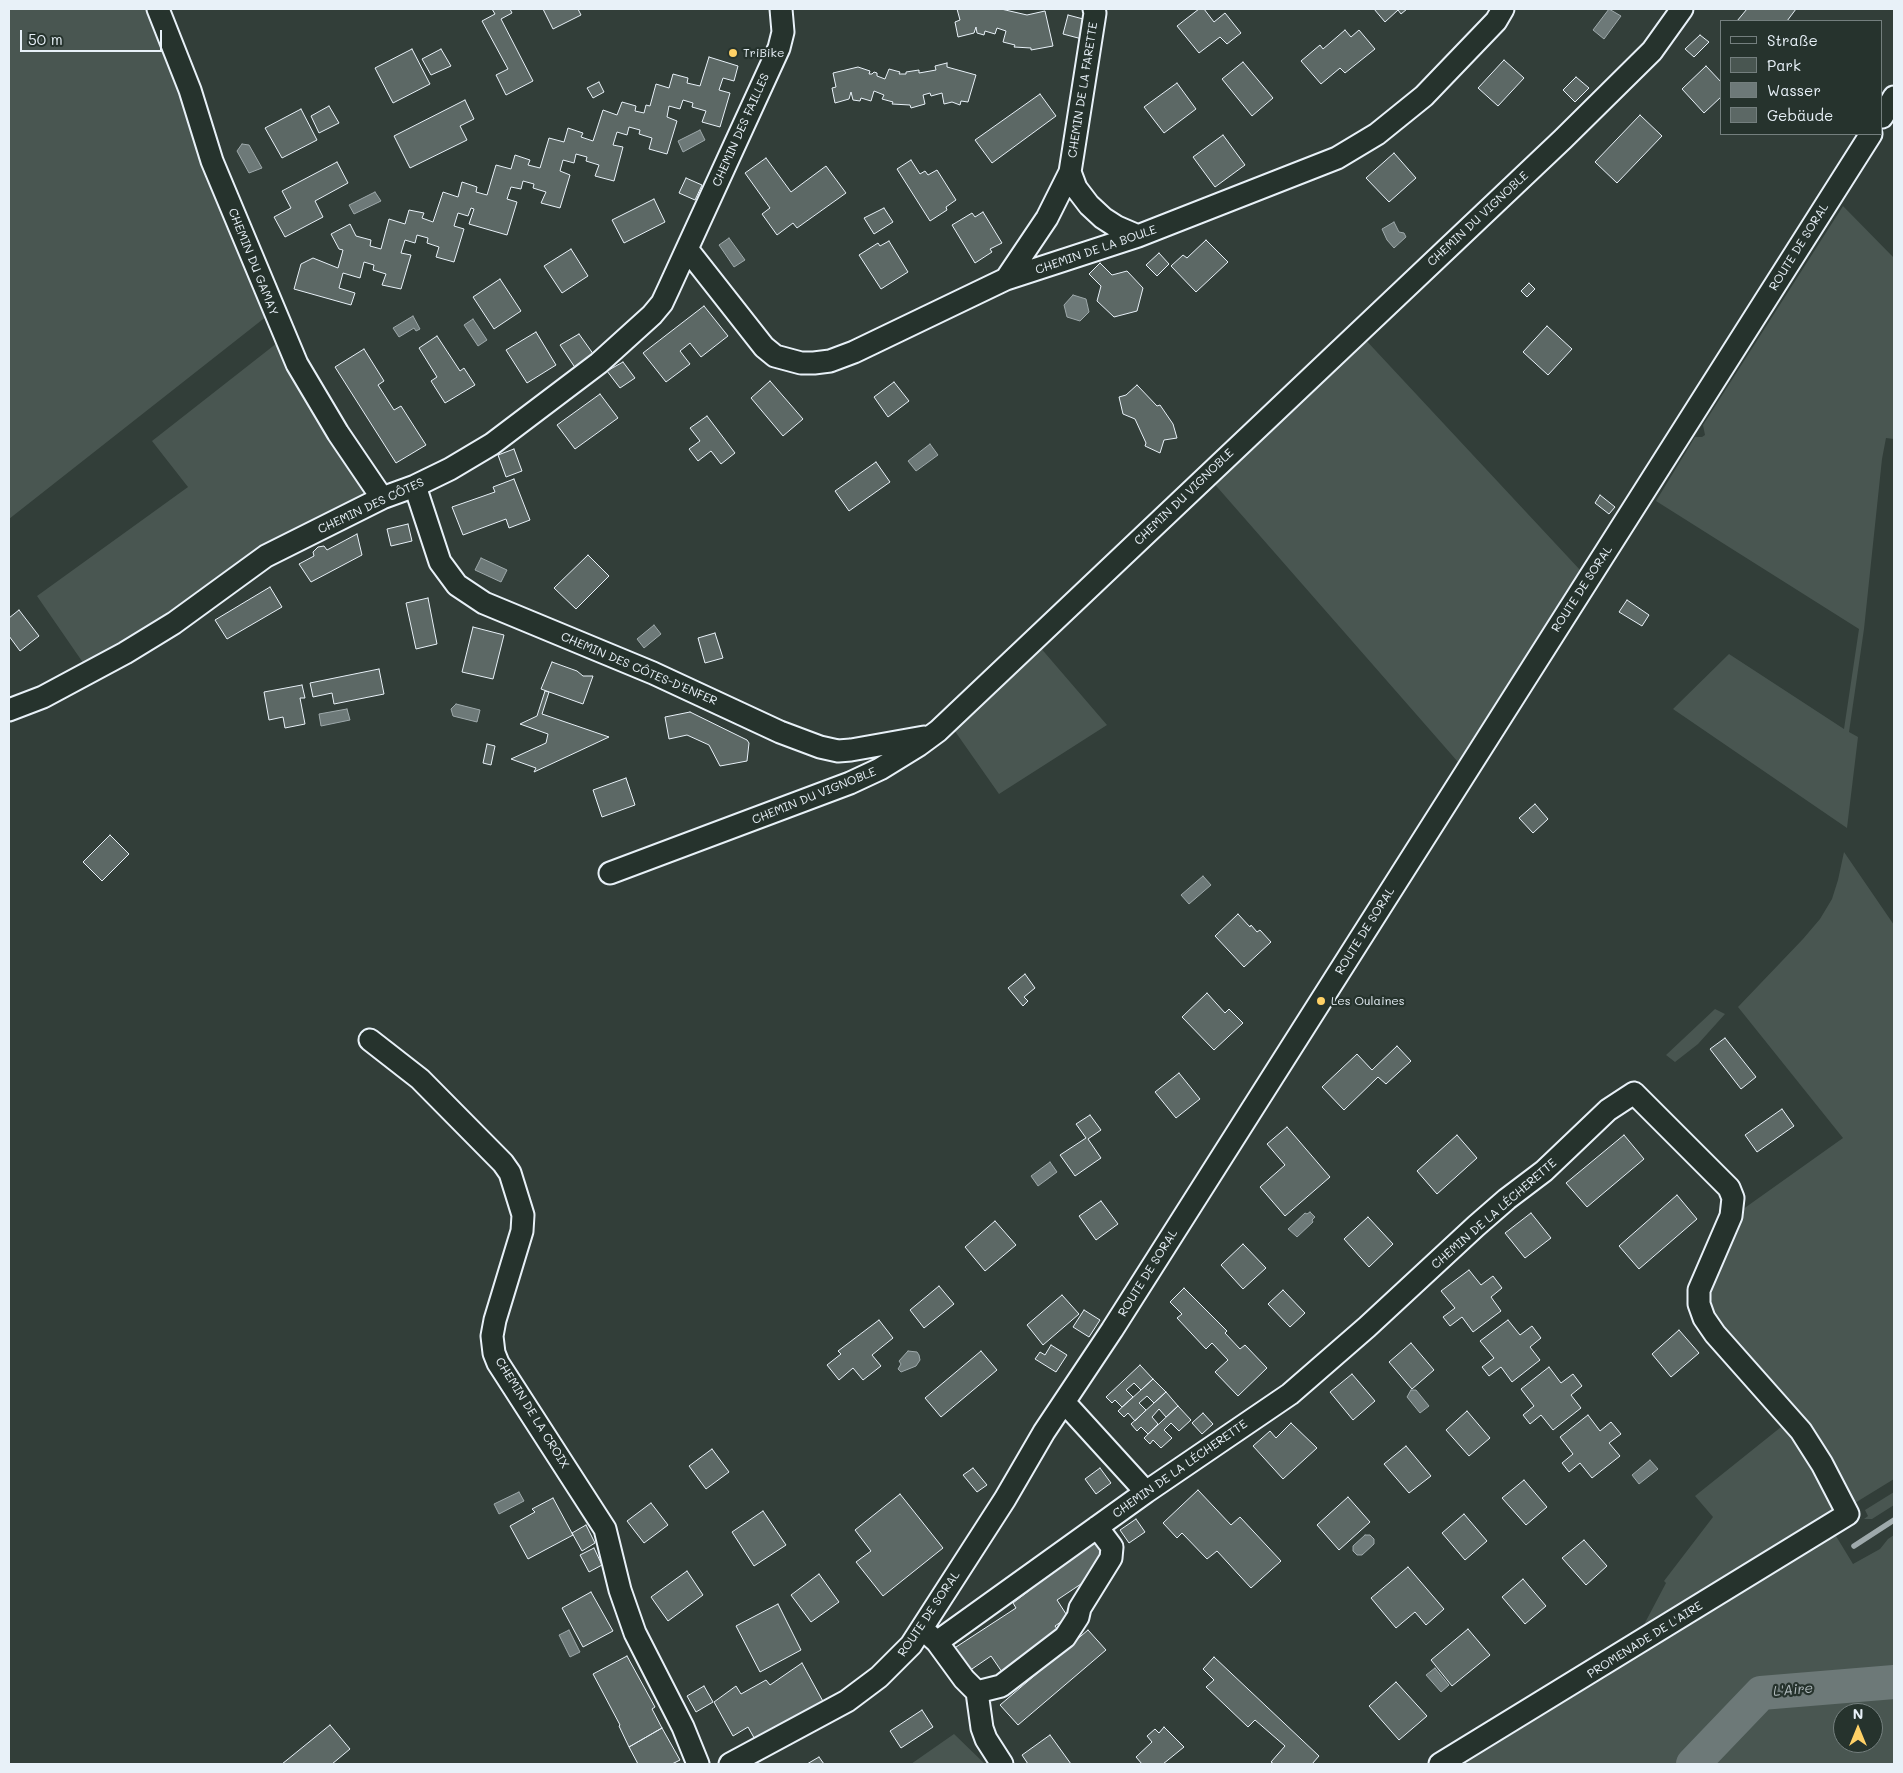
<!DOCTYPE html>
<html>
<head>
<meta charset="utf-8">
<style>
	body { margin:0 }
	#map { position:relative; width:1903px; height:1773px; overflow:hidden; background:#323e39; font-family:Mali,sans-serif }
	canvas { display:block }
	.frame { position:absolute; inset:0; border:10px solid #e8f1f8; pointer-events:none }
	.legend { position:absolute; left:1720px; top:20px; width:162px; height:115px; box-sizing:border-box; background:#26332d; border:1px solid #747f7e; margin:0; padding:6px 9px; list-style:none; font-size:15px; color:#e8f1f8 }
	.legend li { display:flex; align-items:center; gap:10px; height:25px }
	.legend b { width:25px; border:1px solid #747f7e }
	.north { position:absolute; left:1833px; top:1703px; width:50px; height:50px; box-sizing:border-box; background:#26332d; border:1px solid #747f7e; border-radius:50%; rotate:0deg; font-size:14px; font-weight:700; line-height:20px; text-align:center; color:#e8f1f8 }
	.north::after { content:''; display:block; margin:auto; width:18px; height:22px; background:#ffd166; clip-path:polygon(50% 0,100% 100%,50% 72%,0 100%) }
	.scale { position:absolute; left:20px; top:30px; width:142px; height:22px; box-sizing:border-box; border:2px solid #e8f1f8; border-top:0; padding-left:6px; font-size:15px; line-height:18px; white-space:nowrap; color:#e8f1f8; -webkit-text-stroke:4px #26332d; paint-order:stroke }
</style>
</head>
<body>
<div id="map">
<canvas width="1903" height="1773"></canvas>
<div class="frame"></div>
<ul class="legend">
<li><b style="height:6px;background:#26332d"></b>Straße</li>
<li><b style="height:14px;background:#495651"></b>Park</li>
<li><b style="height:14px;background:#6d7978"></b>Wasser</li>
<li><b style="height:14px;background:#5c6865"></b>Gebäude</li>
</ul>
<div class="north">N</div>
<div class="scale">50 m</div>
</div>
<script>
const context = document.querySelector('canvas').getContext('2d');
context.lineJoin = 'round';
function fill(path, color) {
  context.fillStyle = color;
  context.fill(path, 'evenodd');
}
function shape(rows) {
  const path = new Path2D();
  for (const r of rows) {
    path.moveTo(r[0], r[1]);
    for (let i = 2; i < r.length; i += 2) path.lineTo(r[i], r[i + 1]);
  }
  return path;
}
function stroke(path, color, width, dash) {
  context.strokeStyle = color;
  context.lineWidth = width;
  context.lineCap = dash ? 'butt' : 'round';
  context.setLineDash(dash || []);
  context.stroke(path);
}
function drawText(font, color, halo, rows, align = 'center') {
  context.font = font + ' Mali,sans-serif';
  context.lineWidth = 4.5;
  context.setLineDash([]);
  context.textBaseline = 'middle';
  context.strokeStyle = halo;
  context.fillStyle = color;
  for (const [text, x, y, turn = 0] of rows) {
    context.save();
    context.translate(x, y);
    context.rotate((+turn || 0) * Math.PI / 180);
    context.textAlign = isNaN(turn) ? turn : align;
    if (halo) context.strokeText(text, 0, 0);
    context.fillText(text, 0, 0);
    context.restore();
  }
}
const green = shape([
	[9,9,158,9,267,316,9,519],
	[1843,206,1894,258,1894,439,1886,438,1882,459,1864,629,1849,732,1858,737,1847,828,1673,709,1729,654,1844,729,1859,629,1656,501,1695,437,1702,437,1705,435,1703,425],
	[1362,336,1581,571,1458,762,1211,480],
	[277,343,366,487,363,496,229,576,86,667,37,596,188,487,152,441],
	[1039,646,1107,725,999,794,952,727],
	[1844,852,1894,925,1894,1479,1638,1636,1666,1583,1664,1581,1713,1517,1695,1496,1796,1415,1712,1318,1706,1305,1707,1285,1739,1212,1843,1138,1738,1007,1803,939,1820,919,1832,899,1838,880],
	[1715,1009,1725,1014,1698,1044,1675,1062,1666,1055],
	[1894,1492,1894,1505,1872,1519,1864,1519,1868,1516,1865,1510],
	[1838,1526,1842,1532,1836,1536,1853,1564,1880,1549,1888,1539,1894,1535,1894,1764,1449,1764],
	[1843,1713,1873,1713,1873,1743,1843,1743],
	[954,1734,985,1764,911,1764]
]);
const water = shape([
	[1609,9,1621,16,1604,39,1593,30,1609,9],
	[700,130,705,140,683,152,678,141,700,130],
	[242,144,249,145,262,168,249,173,237,151,242,144],
	[375,192,381,201,354,214,349,205,375,192],
	[1394,222,1399,232,1404,233,1406,237,1394,248,1387,240,1382,229,1394,222],
	[729,238,745,260,734,267,719,245,729,238],
	[1073,295,1086,299,1089,312,1080,321,1067,317,1064,305,1073,295],
	[413,316,420,329,416,331,414,328,399,337,393,328,413,316],
	[473,319,487,340,478,346,464,325,473,319],
	[930,444,938,455,916,471,908,461,930,444],
	[481,558,507,570,501,582,475,570,481,558],
	[654,625,661,634,644,648,637,639,654,625],
	[456,704,480,710,477,722,453,716,451,709,456,704],
	[347,709,350,720,321,726,319,714,347,709],
	[1203,876,1211,885,1189,904,1181,895,1203,876],
	[1050,1162,1057,1172,1038,1186,1031,1176,1050,1162],
	[1310,1212,1315,1217,1312,1220,1313,1222,1297,1237,1296,1236,1288,1229,1305,1213,1307,1214,1310,1212],
	[908,1351,917,1352,919,1355,920,1360,916,1366,901,1372,898,1369,901,1364,899,1361,908,1351],
	[1411,1390,1416,1390,1429,1406,1420,1413,1407,1397,1411,1390],
	[1650,1460,1658,1469,1639,1484,1632,1475,1650,1460],
	[519,1492,524,1501,499,1514,494,1504,519,1492],
	[1365,1535,1370,1535,1374,1539,1374,1544,1362,1555,1357,1555,1353,1551,1353,1546,1365,1535],
	[569,1630,580,1652,570,1657,559,1635,569,1630],
	[1435,1668,1449,1685,1441,1692,1426,1675,1435,1668]
]);
const stream = shape([
	[1854,1546,1894,1520]
]);
const river = shape([
	[1693,1764,1761,1693,1894,1682]
]);
const building = shape([
	[492,9,510,9,512,13,501,19,533,81,506,95,496,75,508,69,482,21,495,14,492,9],
	[543,9,578,9,581,15,553,29,543,9],
	[957,9,1001,9,1027,15,1045,11,1053,46,1031,50,1031,48,1014,47,1015,45,1003,42,1006,31,997,28,995,34,985,31,984,35,977,33,976,27,974,33,958,37,955,22,960,20,957,9],
	[1199,9,1204,9,1214,22,1225,13,1241,33,1227,44,1220,37,1199,53,1177,26,1199,9],
	[1374,9,1407,9,1401,14,1398,10,1385,22,1374,9],
	[1747,9,1796,9,1787,21,1737,21,1747,9],
	[1068,15,1087,20,1082,39,1063,34,1068,15],
	[1345,30,1351,37,1359,30,1375,49,1345,73,1340,68,1321,84,1301,61,1320,45,1323,49,1345,30],
	[1700,35,1709,42,1694,57,1685,49,1700,35],
	[412,49,430,84,393,103,375,68,412,49],
	[441,49,451,66,431,75,422,59,441,49],
	[709,57,738,66,734,81,723,78,719,90,730,93,720,127,702,122,706,111,692,107,693,103,683,100,680,109,669,106,667,117,677,121,667,154,649,149,652,138,639,134,640,130,629,127,627,135,617,132,613,145,623,147,614,181,595,176,599,165,586,161,587,157,576,154,574,163,563,160,560,171,570,175,560,208,541,203,546,192,533,188,534,184,523,181,521,189,511,187,507,199,517,202,507,235,469,224,474,209,471,208,468,216,458,213,454,226,464,229,454,262,436,257,439,247,427,243,428,238,417,235,415,243,405,240,401,253,411,255,401,289,382,285,386,274,373,270,374,265,364,262,360,278,343,273,339,288,355,293,351,305,294,289,301,264,313,258,338,268,343,250,339,249,331,234,350,224,356,236,371,240,370,246,381,249,389,219,405,224,409,210,424,213,422,218,433,222,443,192,458,197,462,182,477,187,476,192,487,195,496,165,511,169,515,155,530,160,528,165,540,168,549,138,564,142,568,128,583,133,581,137,593,141,603,110,617,115,622,102,636,106,635,111,644,113,646,105,650,106,656,84,669,88,673,74,688,78,687,83,700,86,709,57],
	[1504,60,1524,78,1498,106,1478,88,1504,60],
	[1243,62,1273,98,1252,116,1222,79,1243,62],
	[947,63,947,67,976,75,968,102,961,101,960,105,952,102,944,104,942,93,931,96,930,93,923,95,925,104,911,108,910,105,892,104,893,102,882,99,884,95,874,91,871,101,861,98,860,101,853,100,851,92,849,99,835,103,832,88,836,87,833,73,858,67,870,71,869,74,872,74,874,72,877,73,877,76,885,79,889,69,900,72,899,74,906,74,906,72,919,70,919,73,936,70,935,66,947,63],
	[1706,66,1722,83,1722,96,1704,113,1682,89,1706,66],
	[1576,77,1589,88,1575,102,1563,90,1576,77],
	[599,82,604,92,593,98,587,88,599,82],
	[1177,83,1196,109,1164,133,1144,107,1177,83],
	[1040,94,1056,116,992,163,975,140,1040,94],
	[465,100,474,119,460,126,467,140,410,168,394,136,465,100],
	[329,106,339,123,319,133,311,116,329,106],
	[301,109,317,140,282,158,265,128,301,109],
	[1640,115,1662,136,1617,183,1595,162,1640,115],
	[1223,135,1245,165,1215,187,1193,157,1223,135],
	[1394,153,1416,178,1389,202,1366,178,1394,153],
	[766,158,791,192,826,166,846,193,797,228,793,223,777,235,762,214,770,208,745,173,766,158],
	[911,160,920,174,925,171,928,175,937,170,956,200,946,207,947,210,930,221,897,169,911,160],
	[337,162,348,183,315,201,323,217,285,237,274,217,291,208,282,191,337,162],
	[686,178,702,185,695,200,679,193,686,178],
	[654,199,665,222,624,243,612,220,654,199],
	[884,208,893,222,874,234,864,218,884,208],
	[983,212,1002,243,990,249,992,252,975,263,952,225,972,213,975,217,983,212],
	[1206,240,1228,262,1196,292,1171,266,1183,255,1187,258,1206,240],
	[889,241,908,272,881,289,859,255,878,243,880,246,889,241],
	[571,249,588,276,562,293,544,266,571,249],
	[1159,253,1169,264,1157,276,1146,265,1159,253],
	[1100,263,1112,275,1127,271,1143,288,1137,311,1114,317,1097,301,1101,286,1089,274,1100,263],
	[500,279,521,311,494,329,473,297,500,279],
	[1529,283,1535,289,1527,297,1521,291,1529,283],
	[704,306,728,336,701,357,690,343,680,351,690,364,666,382,643,353,704,306],
	[1547,326,1572,349,1548,375,1523,352,1547,326],
	[536,332,556,365,527,383,506,350,536,332],
	[579,334,594,355,576,369,560,345,579,334],
	[437,336,460,371,464,368,475,385,445,403,431,381,437,377,419,348,437,336],
	[364,349,384,381,378,385,394,410,401,406,426,445,396,463,335,367,364,349],
	[623,362,635,378,620,388,607,371,623,362],
	[770,381,803,419,783,436,751,398,770,381],
	[894,382,909,401,888,417,874,397,894,382],
	[1137,385,1157,406,1160,405,1173,424,1177,438,1164,440,1160,453,1145,446,1146,443,1135,419,1123,414,1119,397,1126,395,1137,385],
	[600,394,618,418,575,449,557,425,600,394],
	[707,416,735,453,721,464,711,451,698,461,689,449,700,441,690,428,707,416],
	[514,449,522,471,506,477,498,455,514,449],
	[876,462,890,482,849,511,835,491,876,462],
	[514,479,530,520,509,528,506,519,463,535,452,507,495,492,493,487,514,479],
	[1600,495,1615,507,1609,514,1595,503,1600,495],
	[408,524,412,541,391,546,387,529,408,524],
	[357,534,362,555,311,582,299,564,314,556,313,552,318,547,324,546,327,550,357,534],
	[588,555,609,576,576,609,554,588,588,555],
	[270,587,282,607,227,639,215,620,270,587],
	[428,598,437,644,416,649,406,603,428,598],
	[1627,600,1649,615,1642,626,1619,612,1627,600],
	[19,610,39,636,20,651,9,636,9,618,19,610],
	[473,627,504,635,493,679,462,672,473,627],
	[715,633,723,658,705,663,698,638,715,633],
	[552,662,577,671,583,676,593,676,583,704,541,689,552,662],
	[379,669,384,694,334,704,332,693,313,697,310,683,379,669],
	[302,685,305,698,300,698,305,724,285,728,283,717,269,720,264,692,302,685],
	[545,691,549,692,542,714,609,737,534,772,536,768,511,759,546,743,548,734,520,724,537,716,545,691],
	[690,712,747,740,749,743,747,761,720,766,709,745,687,735,669,739,665,717,690,712],
	[487,744,495,746,491,765,483,763,487,744],
	[626,778,635,805,602,817,593,790,626,778],
	[1535,804,1548,819,1533,833,1519,818,1535,804],
	[110,835,129,854,102,881,83,862,110,835],
	[1238,914,1250,927,1251,925,1257,932,1260,930,1271,942,1244,967,1215,936,1238,914],
	[1025,974,1035,988,1024,997,1028,1001,1023,1006,1008,988,1025,974],
	[1207,993,1225,1013,1229,1009,1243,1023,1214,1050,1182,1017,1207,993],
	[1725,1038,1756,1077,1741,1089,1710,1049,1725,1038],
	[1397,1046,1411,1061,1386,1084,1378,1077,1344,1110,1322,1087,1357,1054,1372,1070,1397,1046],
	[1179,1073,1200,1099,1176,1118,1155,1092,1179,1073],
	[1782,1109,1794,1126,1757,1152,1745,1135,1782,1109],
	[1090,1115,1101,1130,1088,1139,1101,1158,1075,1176,1060,1155,1086,1138,1076,1124,1090,1115],
	[1287,1127,1330,1177,1285,1216,1260,1187,1285,1165,1267,1144,1287,1127],
	[1457,1135,1477,1158,1437,1194,1417,1171,1457,1135],
	[1624,1135,1644,1159,1587,1207,1566,1183,1624,1135],
	[1677,1195,1697,1219,1639,1269,1619,1246,1677,1195],
	[1101,1201,1118,1224,1096,1240,1079,1216,1101,1201],
	[1531,1213,1551,1238,1525,1258,1505,1233,1531,1213],
	[1368,1217,1393,1244,1369,1267,1344,1239,1368,1217],
	[995,1221,1016,1245,985,1271,965,1247,995,1221],
	[1243,1244,1266,1268,1243,1289,1221,1265,1243,1244],
	[1469,1270,1481,1285,1493,1276,1502,1288,1491,1297,1501,1311,1473,1332,1462,1317,1450,1326,1443,1317,1455,1308,1441,1291,1469,1270],
	[939,1286,954,1304,924,1328,910,1310,939,1286],
	[1184,1288,1227,1331,1225,1333,1240,1349,1245,1345,1267,1368,1238,1396,1215,1372,1228,1360,1212,1343,1206,1349,1177,1318,1182,1314,1170,1302,1184,1288],
	[1283,1290,1305,1313,1290,1327,1268,1304,1283,1290],
	[1062,1295,1079,1314,1043,1345,1027,1325,1062,1295],
	[1084,1310,1100,1320,1089,1337,1073,1327,1084,1310],
	[879,1320,893,1338,872,1355,881,1366,863,1380,853,1368,839,1380,827,1365,841,1354,838,1351,879,1320],
	[1508,1320,1520,1335,1532,1326,1541,1338,1530,1347,1540,1360,1512,1382,1501,1367,1489,1376,1482,1367,1494,1358,1480,1341,1508,1320],
	[1679,1330,1699,1353,1671,1377,1652,1354,1679,1330],
	[1411,1343,1434,1370,1412,1389,1389,1362,1411,1343],
	[1051,1345,1067,1355,1056,1372,1035,1359,1040,1352,1045,1355,1051,1345],
	[981,1351,997,1370,941,1417,925,1398,981,1351],
	[1140,1365,1153,1379,1141,1390,1134,1383,1126,1390,1133,1397,1122,1407,1115,1400,1112,1403,1106,1397,1140,1365],
	[1549,1367,1561,1383,1573,1374,1582,1386,1571,1395,1581,1408,1553,1430,1541,1415,1530,1424,1523,1415,1534,1406,1521,1389,1549,1367],
	[1352,1374,1375,1401,1353,1420,1330,1392,1352,1374],
	[1153,1379,1166,1392,1154,1403,1147,1396,1139,1403,1146,1410,1135,1421,1128,1413,1124,1417,1118,1411,1153,1379],
	[1166,1392,1178,1406,1166,1417,1159,1409,1152,1417,1158,1424,1148,1434,1141,1427,1137,1431,1131,1424,1166,1392],
	[1178,1406,1191,1420,1179,1431,1171,1423,1164,1430,1172,1438,1161,1448,1153,1440,1150,1444,1144,1438,1178,1406],
	[1467,1411,1490,1438,1469,1456,1446,1430,1467,1411],
	[1203,1413,1213,1424,1202,1434,1192,1423,1203,1413],
	[1588,1415,1600,1431,1611,1422,1621,1434,1609,1443,1620,1456,1592,1478,1580,1463,1569,1472,1562,1463,1573,1454,1560,1437,1588,1415],
	[1291,1423,1317,1448,1283,1479,1253,1446,1270,1431,1276,1438,1291,1423],
	[1406,1446,1431,1476,1409,1493,1384,1464,1406,1446],
	[712,1449,729,1472,706,1489,689,1466,712,1449],
	[973,1468,987,1485,977,1492,963,1475,973,1468],
	[1100,1468,1111,1483,1096,1494,1085,1479,1100,1468],
	[1524,1480,1547,1507,1526,1525,1502,1498,1524,1480],
	[1198,1490,1231,1525,1240,1517,1281,1561,1251,1588,1217,1551,1207,1559,1182,1533,1177,1538,1163,1523,1198,1490],
	[900,1494,943,1548,883,1596,856,1562,871,1551,855,1530,900,1494],
	[1348,1497,1370,1522,1339,1550,1317,1525,1348,1497],
	[553,1498,573,1535,528,1559,510,1526,535,1512,532,1509,553,1498],
	[651,1503,668,1525,644,1543,627,1521,651,1503],
	[763,1511,786,1545,754,1566,732,1532,763,1511],
	[1464,1514,1487,1541,1465,1560,1442,1533,1464,1514],
	[1136,1519,1145,1532,1129,1543,1120,1530,1136,1519],
	[586,1525,595,1543,582,1551,572,1533,586,1525],
	[1094,1537,1106,1554,1093,1576,1057,1600,1068,1617,1055,1626,1060,1633,1002,1672,991,1656,969,1671,953,1649,1016,1608,1013,1603,1030,1590,1026,1584,1094,1537],
	[1584,1540,1607,1566,1586,1585,1562,1558,1584,1540],
	[594,1548,602,1565,589,1572,580,1555,594,1548],
	[1408,1567,1444,1609,1426,1625,1415,1612,1396,1628,1371,1598,1408,1567],
	[687,1571,703,1595,668,1621,651,1597,687,1571],
	[819,1574,839,1602,811,1622,791,1595,819,1574],
	[1523,1579,1546,1606,1525,1624,1502,1597,1523,1579],
	[591,1592,613,1631,583,1647,562,1608,591,1592],
	[778,1604,801,1650,760,1672,736,1626,778,1604],
	[1468,1629,1490,1655,1452,1686,1431,1660,1468,1629],
	[1088,1630,1106,1650,1018,1725,1000,1705,1088,1630],
	[627,1656,655,1707,652,1709,662,1728,629,1747,619,1726,620,1725,593,1674,627,1656],
	[1214,1657,1319,1756,1312,1764,1274,1764,1271,1762,1285,1746,1255,1720,1248,1727,1206,1687,1214,1680,1203,1669,1214,1657],
	[802,1663,825,1705,757,1743,748,1727,733,1736,714,1702,736,1686,741,1694,766,1680,770,1685,802,1663],
	[1396,1682,1427,1716,1399,1740,1369,1706,1396,1682],
	[704,1686,713,1702,696,1712,687,1696,704,1686],
	[922,1710,933,1727,901,1748,890,1731,922,1710],
	[330,1725,350,1749,332,1764,282,1764,330,1725],
	[1164,1727,1184,1747,1163,1764,1142,1764,1136,1757,1152,1742,1147,1736,1155,1729,1159,1733,1164,1727],
	[662,1728,680,1760,672,1764,638,1764,629,1747,662,1728],
	[1050,1735,1071,1764,1028,1764,1022,1755,1050,1735],
	[819,1757,824,1764,807,1764,819,1757]
]);
const minor = shape([
	[158,9,190,90,212,161,297,364,338,433,382,498],
	[1882,117,1894,97],
	[1070,172,1076,188,1089,205,1103,218,1117,227,1138,236],
	[687,249,764,347,775,356,801,363,814,363,830,361,854,352,1006,279,1138,236,1337,158,1377,134,1424,96,1496,21,1503,9],
	[1006,279,1047,218,1070,172,1095,13,1094,9],
	[415,486,440,562,457,585,484,603,653,673,780,732,820,747,838,751,851,750,924,737],
	[9,710,43,697,125,653,174,623,266,556,382,498,415,486,450,469,492,444,599,363,652,315,662,303,669,288,779,48,783,32,781,9],
	[610,873,850,783,880,769,919,745,938,731,1563,139,1652,51,1682,9],
	[370,1040,420,1079,503,1163,510,1173,523,1215,522,1231,495,1320,492,1336,494,1353,498,1363,605,1529,620,1590,635,1633,683,1727,698,1764],
	[1064,1402,1146,1492],
	[928,1634,937,1642,964,1679,977,1692,982,1728,986,1739,1002,1764],
	[937,1642,1146,1492,1290,1394,1367,1327,1476,1226,1507,1199,1544,1171,1608,1110,1634,1093,1729,1188,1733,1198,1731,1216,1699,1290,1699,1304,1704,1318,1715,1334,1801,1431,1822,1464,1848,1514,1440,1764],
	[977,1692,1001,1686,1065,1637,1078,1617,1080,1608,1111,1558,1112,1547,1097,1527],
	[730,1764,847,1701,879,1677,911,1645,1005,1499,1044,1432,1112,1330,1871,134]
]);
const markers = [
	[733,53,5,"#ffd166"],
	[1321,1001,5,"#ffd166"]
];
const poiNames = [
	["TriBike",743,53],
	["Les Oulaines",1331,1001]
];
const streetNames = [
	["CHEMIN DE LA FARETTE",1083,90,-81],
	["CHEMIN DES FAILLES",741,130,-66],
	["CHEMIN DU VIGNOBLE",1478,219,-43],
	["ROUTE DE SORAL",1799,247,-58],
	["CHEMIN DE LA BOULE",1096,250,-19],
	["CHEMIN DU GAMAY",253,262,68],
	["CHEMIN DU VIGNOBLE",1184,497,-44],
	["CHEMIN DES CÔTES",371,506,-25],
	["ROUTE DE SORAL",1582,589,-57],
	["CHEMIN DES CÔTES-D'ENFER",639,669,23],
	["CHEMIN DU VIGNOBLE",814,796,-22],
	["ROUTE DE SORAL",1365,931,-58],
	["CHEMIN DE LA LÉCHERETTE",1494,1214,-41],
	["ROUTE DE SORAL",1148,1273,-58],
	["CHEMIN DE LA CROIX",532,1413,58],
	["CHEMIN DE LA LÉCHERETTE",1180,1469,-35],
	["ROUTE DE SORAL",929,1614,-56],
	["PROMENADE DE L'AIRE",1645,1640,-32]
];
const waterNames = [
	["L'Aire",1793,1690,-5]
];
fill(green, '#495651');
fill(water, '#6d7978');
stroke(water, '#9ea9ab', 1);
stroke(stream, '#9ea9ab', 5.5);
stroke(river, '#6d7978', 34);
fill(building, '#5c6865');
stroke(building, '#e8f1f8', 1);
stroke(minor, '#e8f1f8', 25);
stroke(minor, '#26332d', 21);
for (const [x, y, r, color] of markers) {
  const dot = new Path2D();
  dot.arc(x, y, r, 0, 2 * Math.PI);
  context.fillStyle = color;
  context.fill(dot);
  stroke(dot, '#26332d', 2);
}
drawText('12px', '#e8f1f8', '#26332d', poiNames, 'left');
drawText('12px', '#e8f1f8', '#26332d', streetNames);
drawText('italic 14px', '#b1bbbe', '#26332d', waterNames);
</script>
</body>
</html>
